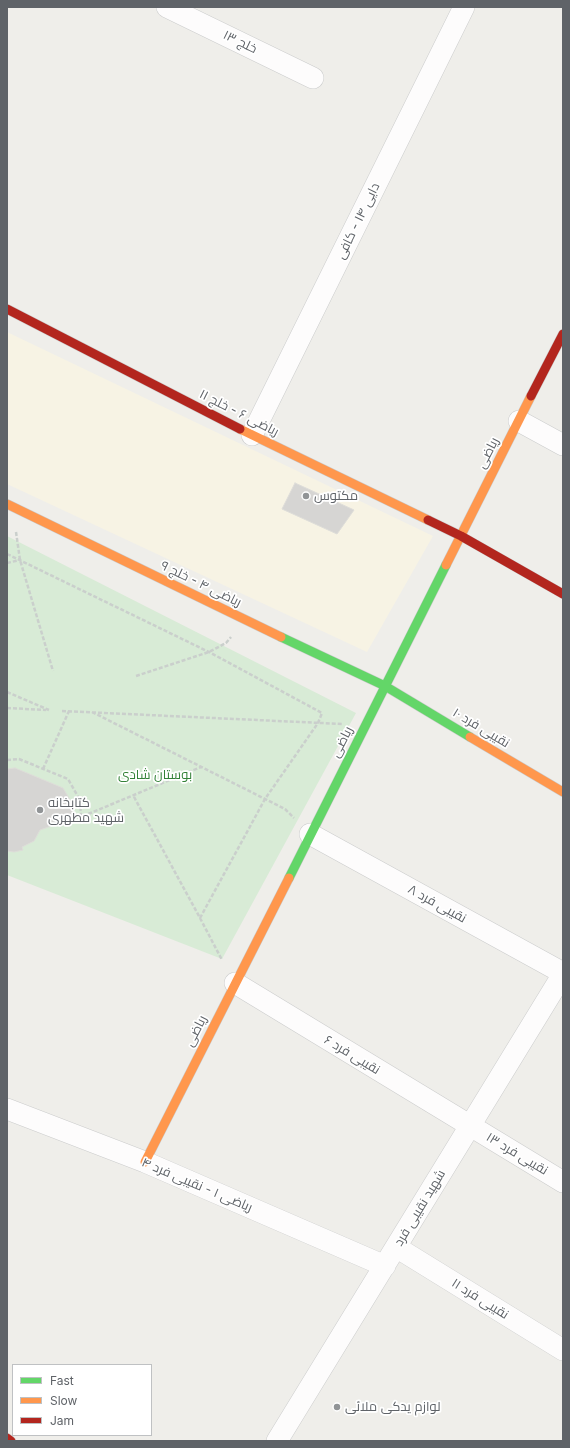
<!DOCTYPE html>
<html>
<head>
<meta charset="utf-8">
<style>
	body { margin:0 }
	#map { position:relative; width:570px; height:1448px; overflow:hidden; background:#efeeea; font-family:Inter,sans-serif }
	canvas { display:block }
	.frame { position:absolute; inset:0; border:8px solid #5f6368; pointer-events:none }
	.legend { position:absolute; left:12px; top:1364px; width:140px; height:72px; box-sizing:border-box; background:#fff; border:1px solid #bfc1c3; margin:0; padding:5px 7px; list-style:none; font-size:12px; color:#5f6368 }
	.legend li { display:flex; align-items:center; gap:8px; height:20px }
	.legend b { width:20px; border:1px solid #bfc1c3 }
</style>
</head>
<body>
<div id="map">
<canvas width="570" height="1448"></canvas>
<div class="frame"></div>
<ul class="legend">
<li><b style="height:5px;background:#63d668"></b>Fast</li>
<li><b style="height:5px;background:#ff974d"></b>Slow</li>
<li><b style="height:5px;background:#b3261e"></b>Jam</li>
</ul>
</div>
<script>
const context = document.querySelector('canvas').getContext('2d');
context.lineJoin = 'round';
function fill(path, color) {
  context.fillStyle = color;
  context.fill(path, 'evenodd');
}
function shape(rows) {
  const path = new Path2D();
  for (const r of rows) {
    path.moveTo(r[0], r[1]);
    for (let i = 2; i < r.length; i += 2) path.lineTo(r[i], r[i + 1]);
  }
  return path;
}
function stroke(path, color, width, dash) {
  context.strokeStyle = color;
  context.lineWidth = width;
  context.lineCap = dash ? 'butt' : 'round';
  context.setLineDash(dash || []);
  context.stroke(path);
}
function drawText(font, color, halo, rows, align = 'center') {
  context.font = font + ' Inter,Cairo,sans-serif';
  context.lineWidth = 3.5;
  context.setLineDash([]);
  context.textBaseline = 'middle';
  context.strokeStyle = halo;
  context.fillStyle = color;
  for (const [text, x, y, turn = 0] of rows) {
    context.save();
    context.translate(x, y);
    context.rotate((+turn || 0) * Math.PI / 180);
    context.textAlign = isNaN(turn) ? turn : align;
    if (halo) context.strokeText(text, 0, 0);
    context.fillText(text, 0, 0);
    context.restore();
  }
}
const commercial = shape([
	[7,332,433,536,367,652,7,484]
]);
const green = shape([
	[7,536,356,713,222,959,7,875]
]);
const building = shape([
	[295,483,354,510,337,534,282,509,295,483],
	[15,768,63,788,73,805,72,815,65,821,40,830,34,841,22,847,23,850,14,852,7,851,7,769,15,768]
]);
const path = shape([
	[16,532,20,560,53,671],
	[7,554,209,652,322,713,318,723,265,799,200,918,133,795],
	[7,563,20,560],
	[136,676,209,652,226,643,231,637],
	[7,692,49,710],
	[7,708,46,710],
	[62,711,343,724],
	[92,712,285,809,294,818],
	[7,760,19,759,68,779,80,800,81,817,201,767],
	[43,769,69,711],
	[200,918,222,960]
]);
const street = shape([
	[167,7,313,78],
	[519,421,563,445],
	[252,435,464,7],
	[310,834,563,973],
	[235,983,563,1182],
	[7,1109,145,1162,385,1266],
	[396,1247,563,1350],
	[277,1441,563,974]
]);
const fast = shape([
	[281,637,385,686,470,737],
	[289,878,446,565]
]);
const slow = shape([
	[240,429,428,520],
	[7,504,281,637],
	[446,565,531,396],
	[470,737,563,792],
	[145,1162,289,878]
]);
const jam = shape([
	[7,309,240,429],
	[531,396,563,334],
	[428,520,461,536,563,594],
	[7,1438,11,1441]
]);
const markers = [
	[306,496,4,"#919496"],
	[40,810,4,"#919496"],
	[337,1407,4,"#919496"]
];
const streetNames = [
	["خلج ۱۳",240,42,26],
	["دایی ۱۴ - کافی",358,221,-64],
	["ریاضی ۶ - خلج ۱۱",239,413,27],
	["ریاضی",488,453,-63],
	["ریاضی ۴ - خلج ۹",201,584,26],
	["نقیبی فرد ۱۰",481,728,31],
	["ریاضی",342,742,-63],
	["نقیبی فرد ۸",437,904,29],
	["ریاضی",196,1031,-63],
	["نقیبی فرد ۶",352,1055,31],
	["نقیبی فرد ۱۳",517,1154,31],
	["ریاضی ۱ - نقیبی فرد ۴",197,1185,23],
	["شهید نقیبی فرد",420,1208,-59],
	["نقیبی فرد ۱۱",480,1299,32]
];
const poiNames = [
	["مکتوس",314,496],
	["کتابخانه",48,803],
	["شهید مطهری",48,818],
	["لوازم یدکی ملائی",345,1407]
];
const parkNames = [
	["بوستان شادی",155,775]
];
fill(commercial, '#f7f3e4');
fill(green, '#d8ebd6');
fill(building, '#d6d5d3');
stroke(building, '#deddd9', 1);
stroke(street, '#cbcccc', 22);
stroke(fast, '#cacacb', 10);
stroke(slow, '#cacacb', 10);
stroke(jam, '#cacacb', 10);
stroke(path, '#cacfcc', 2.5, [4, 2]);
stroke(street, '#fdfcfc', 21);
stroke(fast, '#63d668', 9);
stroke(slow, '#ff974d', 9);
stroke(jam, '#b3261e', 9);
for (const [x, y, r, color] of markers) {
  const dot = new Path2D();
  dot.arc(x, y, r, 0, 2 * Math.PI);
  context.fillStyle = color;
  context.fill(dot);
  stroke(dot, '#fff', 1.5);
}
drawText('13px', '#5f6368', '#fff', streetNames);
drawText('13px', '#5f6368', '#fff', poiNames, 'left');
drawText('13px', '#348238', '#fff', parkNames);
</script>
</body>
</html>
